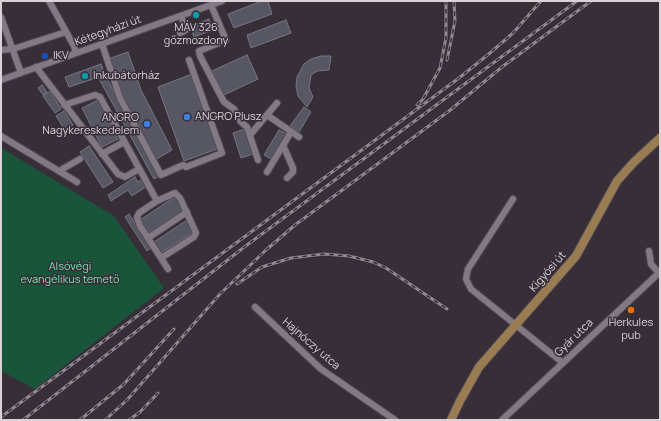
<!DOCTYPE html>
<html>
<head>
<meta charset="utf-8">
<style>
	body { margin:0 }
	#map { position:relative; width:661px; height:421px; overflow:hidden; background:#372e38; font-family:Manrope,sans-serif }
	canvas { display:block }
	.frame { position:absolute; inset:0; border:2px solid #d9d3d9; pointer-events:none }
</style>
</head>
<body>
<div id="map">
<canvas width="661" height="421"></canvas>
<div class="frame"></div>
</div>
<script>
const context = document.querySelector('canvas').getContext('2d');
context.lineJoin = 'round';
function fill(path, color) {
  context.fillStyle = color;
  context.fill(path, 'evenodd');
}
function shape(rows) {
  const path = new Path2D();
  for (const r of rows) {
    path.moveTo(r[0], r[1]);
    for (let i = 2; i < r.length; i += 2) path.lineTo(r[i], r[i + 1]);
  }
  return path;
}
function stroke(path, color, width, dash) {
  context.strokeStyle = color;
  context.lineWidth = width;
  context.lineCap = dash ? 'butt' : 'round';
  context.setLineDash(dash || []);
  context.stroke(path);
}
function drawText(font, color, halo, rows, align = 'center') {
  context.font = font + ' Manrope,sans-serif';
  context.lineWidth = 3;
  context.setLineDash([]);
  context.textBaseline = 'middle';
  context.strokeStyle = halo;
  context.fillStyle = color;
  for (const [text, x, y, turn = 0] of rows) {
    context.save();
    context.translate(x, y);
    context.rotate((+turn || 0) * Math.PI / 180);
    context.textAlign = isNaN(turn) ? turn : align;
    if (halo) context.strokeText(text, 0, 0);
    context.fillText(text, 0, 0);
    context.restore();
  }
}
const green = shape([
	[1,148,114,216,164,288,35,389,1,371]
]);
const building = shape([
	[262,1,268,1,272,14,234,28,228,14,262,1],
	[209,19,213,30,194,37,190,26,209,19],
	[286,20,291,33,251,48,247,35,286,20],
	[128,52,141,90,172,150,155,160,122,97,108,59,128,52],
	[247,55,258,79,224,95,212,71,247,55],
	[321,56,331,56,329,70,317,71,311,75,309,88,313,97,307,107,298,96,296,86,297,77,304,64,311,59,321,56],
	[101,64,105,75,69,87,65,77,101,64],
	[192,74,217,149,184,161,158,87,192,74],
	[105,75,159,176,154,179,98,77,105,75],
	[42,85,47,92,43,95,38,88,42,85],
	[50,91,61,109,55,113,43,96,50,91],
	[98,100,118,139,102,147,82,108,98,100],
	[304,107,311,112,299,132,290,126,304,107],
	[64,111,73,125,65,130,56,116,64,111],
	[245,129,253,154,241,158,233,133,245,129],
	[279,130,288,135,273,160,264,155,279,130],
	[89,146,113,182,103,188,80,152,89,146],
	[135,177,138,182,143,179,147,186,132,196,128,190,111,201,108,195,135,177],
	[176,196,185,210,149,233,140,220,176,196],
	[129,214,151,248,147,251,125,217,129,214],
	[187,220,194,232,161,253,154,242,187,220]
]);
const minor = shape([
	[49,1,74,46,76,53],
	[211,5,226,40,199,51,200,56,224,102,234,109,241,122,247,127,258,160],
	[1,17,21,73],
	[180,33,186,30,181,16],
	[102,44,120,98,161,175,183,165,186,167,222,153,189,60],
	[1,50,13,49,66,32],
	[36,67,118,174,125,177,139,169],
	[1,80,222,1],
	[64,105,95,95,100,97,157,201],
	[267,115,299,137],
	[250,135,277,103],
	[1,136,77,182],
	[283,145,293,168,293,172,287,178],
	[102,154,124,142],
	[59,171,80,159],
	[267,172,291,132],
	[513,199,468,269,466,279,471,289,563,363],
	[148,238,187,212],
	[649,251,651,264,659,273],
	[161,258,194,237,196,233,180,198,175,193,157,201,139,213,137,217,140,226,161,258,168,269],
	[255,307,321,369,395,420],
	[502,420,660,272]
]);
const major = shape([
	[451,420,460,401,479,367,576,256,617,181,634,162,660,138]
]);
const rail = shape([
	[447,60,455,21,454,1],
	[417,105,423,99,440,68,446,38,446,1],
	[237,284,262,267,291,258,324,254,349,256,373,262,386,268,447,309],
	[1,417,459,78,490,53,513,33,541,1],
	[23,420,243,248,577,1],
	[80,420,124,384,174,329],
	[105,420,127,400,220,294,266,250,295,225,449,111,502,67,591,1],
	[129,420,140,412,158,393]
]);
const markers = [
	[196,15,4,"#0f9aa8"],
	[45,56,4,"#1a4fb4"],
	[85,76,4,"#0f9aa8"],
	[187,117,4,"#3f7fe0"],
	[147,124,4,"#3f7fe0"],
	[631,310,4,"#e8710a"]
];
const poiNames = [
	["MÁV 326",196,28,"center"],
	["gőzmozdony",196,41,"center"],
	["IKV",53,56],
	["Inkubátorház",93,76],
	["ANGRO Plusz",195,117],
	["ANGRO",139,118,"right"],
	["Nagykereskedelem",139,131,"right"],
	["Herkules",631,323,"center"],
	["pub",631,336,"center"]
];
const streetNames = [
	["Kétegyházi út",108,31,-20],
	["Kígyósi út",548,272,-49],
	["Gyár utca",574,338,-44],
	["Hajnóczy utca",311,344,41]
];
const parkNames = [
	["Alsóvégi",70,267],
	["evangélikus temető",70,280]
];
fill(green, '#19553b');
fill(building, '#575764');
stroke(building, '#767683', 1);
stroke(minor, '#534b53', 8);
stroke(major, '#534b53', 10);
stroke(minor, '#837984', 6);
stroke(major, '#9a7c52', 8);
stroke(rail, '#908990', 3);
stroke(rail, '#372e38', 1.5, [4.5]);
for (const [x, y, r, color] of markers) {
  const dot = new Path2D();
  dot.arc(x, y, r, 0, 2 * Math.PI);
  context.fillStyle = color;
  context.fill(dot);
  stroke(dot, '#372e38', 1.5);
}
drawText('11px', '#d9d3d9', '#372e38', poiNames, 'left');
drawText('11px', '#d9d3d9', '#372e38', streetNames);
drawText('11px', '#70e7af', '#372e38', parkNames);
</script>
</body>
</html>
